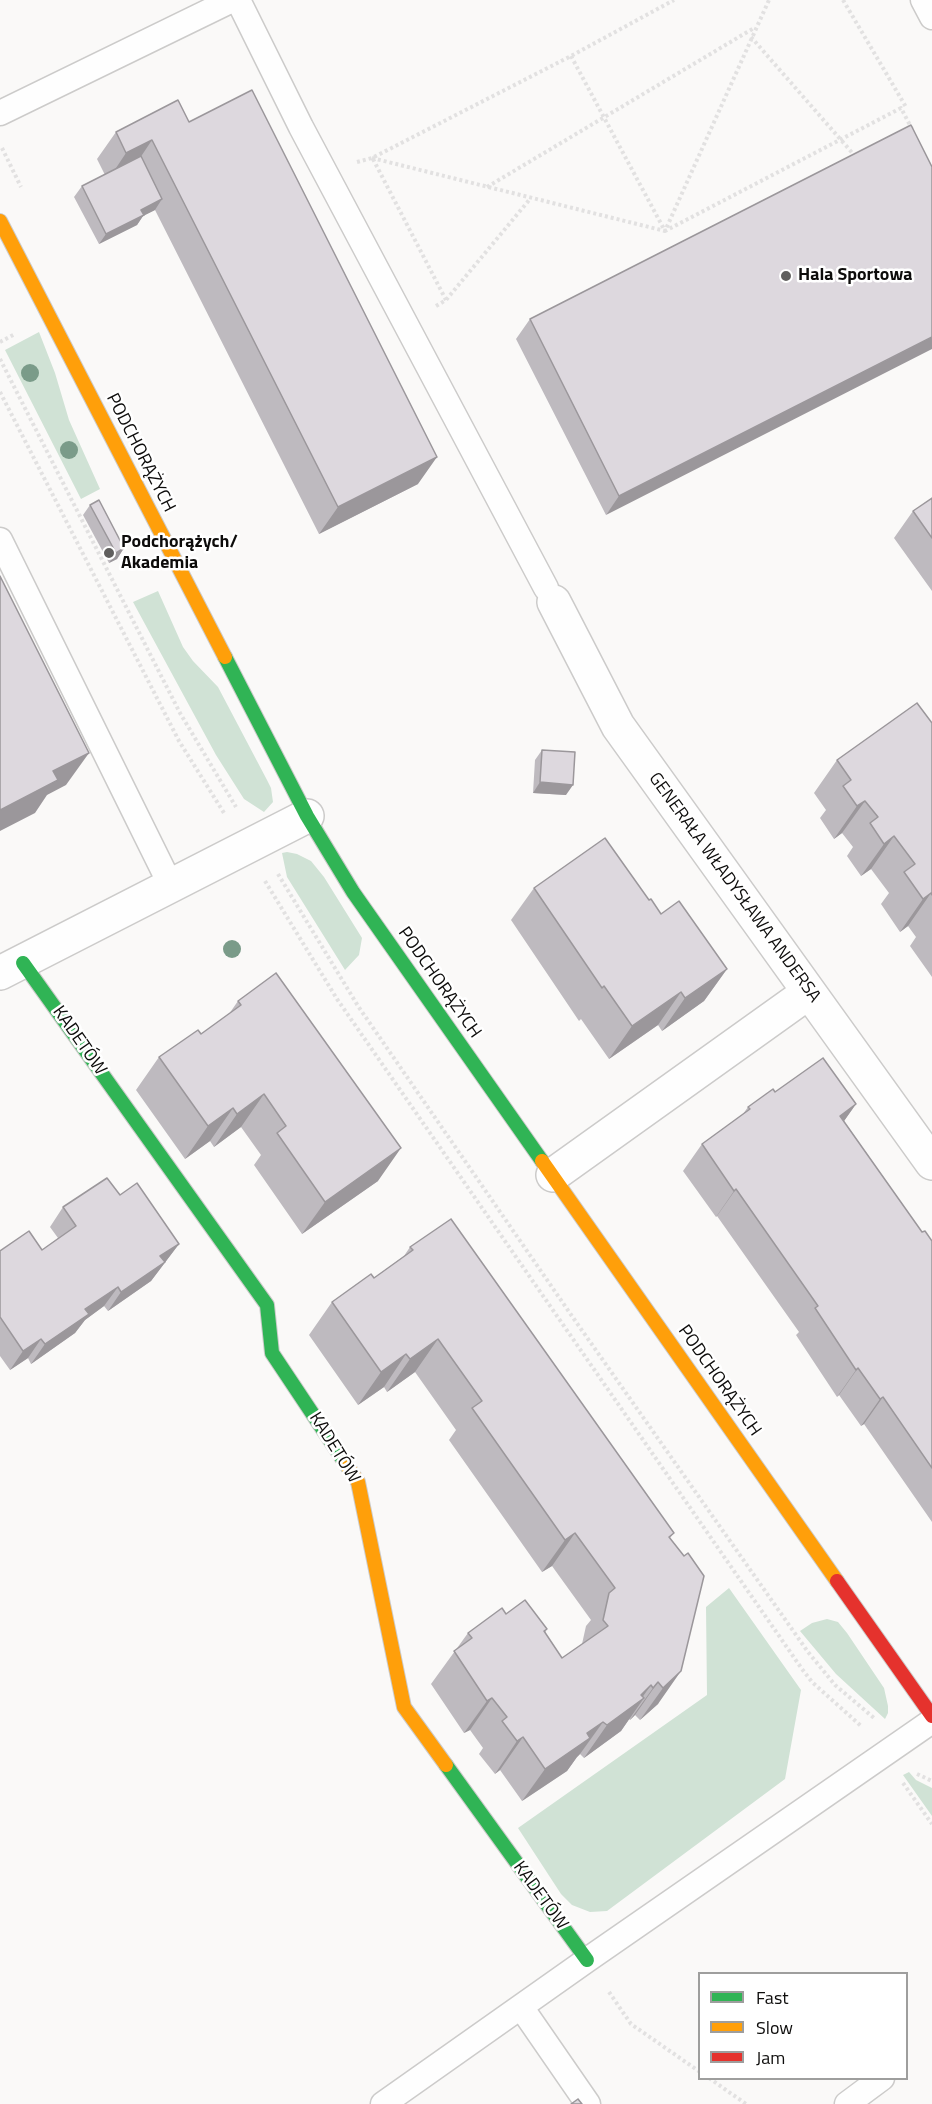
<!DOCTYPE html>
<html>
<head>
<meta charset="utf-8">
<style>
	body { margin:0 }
	#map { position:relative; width:932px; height:2104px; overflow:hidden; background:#faf9f8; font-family:"Titillium Web",sans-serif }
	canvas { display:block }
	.legend { position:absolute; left:698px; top:1972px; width:210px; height:108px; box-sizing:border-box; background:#fff; border:2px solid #9e9e9d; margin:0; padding:8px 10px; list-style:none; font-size:18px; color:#0d0c0b }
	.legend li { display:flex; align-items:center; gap:12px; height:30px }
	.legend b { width:30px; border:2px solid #9e9e9d }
</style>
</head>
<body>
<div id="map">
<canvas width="932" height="2104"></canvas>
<ul class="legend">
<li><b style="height:8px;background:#30b455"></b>Fast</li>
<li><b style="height:8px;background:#ff9f0a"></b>Slow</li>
<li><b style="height:8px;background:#e5322d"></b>Jam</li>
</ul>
</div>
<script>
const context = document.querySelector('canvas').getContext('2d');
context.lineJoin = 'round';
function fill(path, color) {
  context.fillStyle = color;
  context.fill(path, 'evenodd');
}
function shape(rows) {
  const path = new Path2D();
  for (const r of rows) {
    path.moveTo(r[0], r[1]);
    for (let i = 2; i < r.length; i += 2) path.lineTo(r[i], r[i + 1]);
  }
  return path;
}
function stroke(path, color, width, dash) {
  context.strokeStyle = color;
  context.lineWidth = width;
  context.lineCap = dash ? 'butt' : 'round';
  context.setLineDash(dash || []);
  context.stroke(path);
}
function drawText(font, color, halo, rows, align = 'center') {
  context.font = font + ' "Titillium Web",sans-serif';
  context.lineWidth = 5;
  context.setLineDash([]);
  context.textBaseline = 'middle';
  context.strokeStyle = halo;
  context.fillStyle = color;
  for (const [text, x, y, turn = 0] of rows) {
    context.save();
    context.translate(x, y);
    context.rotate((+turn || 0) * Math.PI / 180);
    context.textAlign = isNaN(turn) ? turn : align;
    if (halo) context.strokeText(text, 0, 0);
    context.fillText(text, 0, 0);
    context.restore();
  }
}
const green = shape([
	[39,332,55,373,69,420,100,489,81,499,5,350],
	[158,591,183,647,193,661,218,687,267,780,271,788,273,802,264,812,244,799,216,755,133,602],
	[287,852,297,854,311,861,324,877,362,938,359,955,345,970,287,877,282,853],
	[729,1588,801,1690,785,1779,607,1911,590,1912,572,1905,561,1894,518,1828,707,1695,706,1607],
	[827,1619,838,1622,847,1633,884,1688,888,1706,888,1713,885,1719,836,1674,800,1631,812,1623],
	[909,1772,916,1780,932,1788,932,1816,903,1775]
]);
const path = shape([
	[843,0,906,107],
	[751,37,855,156],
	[571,56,665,231,901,108,912,129],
	[2,148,21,187],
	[372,158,665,231,769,0],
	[373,159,446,300],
	[357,162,372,158,571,56,674,0],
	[487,187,754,28],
	[436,306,446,300,530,199],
	[0,342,15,334],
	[0,359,180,713,236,807],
	[0,392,179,741,224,813],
	[278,874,358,1006,574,1319,808,1652,835,1685,874,1718],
	[265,881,337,999,802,1669,812,1682,861,1726],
	[917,1774,932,1781],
	[903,1783,932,1824],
	[609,1992,631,2024,700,2072],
	[709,2078,746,2104]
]);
const lane = shape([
	[238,0,301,127,546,588],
	[923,0,932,17],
	[0,113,232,0],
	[0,540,171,886],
	[521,2007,588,2104],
	[383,2104,587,1960,932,1721],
	[847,2104,882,2078]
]);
const street = shape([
	[554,602,618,726,932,1163],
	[0,973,307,816],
	[553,1175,809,992]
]);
const fast = shape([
	[225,657,307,816,353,892,542,1161],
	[23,963,267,1305,272,1353,348,1467],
	[446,1765,587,1960]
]);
const slow = shape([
	[0,221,225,657],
	[542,1161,837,1581],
	[348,1467,358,1482,404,1707,446,1765]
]);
const jam = shape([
	[837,1581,932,1716]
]);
const trees = [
	[30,373],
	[69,450],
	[232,949]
];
const wall = shape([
	[189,122,418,484,319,534,155,210,143,216,137,225,99,244,74,197,82,186,105,175,97,159,116,132],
	[911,125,606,515,516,339,530,319],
	[932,498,932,591,894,538,913,511],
	[90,505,124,548,117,559,109,563,83,515],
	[932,723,932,977,910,946,916,937,908,926,900,932,881,904,889,893,871,869,861,876,847,856,853,847,842,833,834,839,820,818,826,810,814,793,837,760],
	[542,750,566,795,533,793,535,760],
	[534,888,649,900,661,914,727,969,704,1001,662,1031,658,1025,609,1059,581,1019,579,1021,511,920],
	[238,1001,378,1181,302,1234,254,1165,261,1155,241,1127,214,1147,210,1141,185,1159,136,1090,159,1057,201,1034,229,1014],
	[775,1092,856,1104,844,1121,922,1232,932,1241,932,1522,864,1424,861,1426,839,1395,837,1397,796,1335,799,1332,717,1216,716,1217,683,1171,702,1144,743,1114,748,1107],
	[120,1195,179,1244,151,1281,108,1311,104,1306,85,1320,75,1333,31,1364,28,1358,10,1370,0,1356,0,1251,42,1250,58,1238,50,1227,63,1207],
	[410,1247,674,1533,670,1538,684,1556,704,1576,658,1704,640,1720,635,1715,630,1720,629,1719,621,1731,584,1758,580,1754,577,1757,567,1771,522,1801,500,1770,495,1774,479,1754,483,1748,470,1730,464,1733,431,1684,468,1633,506,1614,547,1629,545,1633,562,1658,582,1644,586,1626,591,1620,552,1566,542,1572,449,1440,456,1430,415,1372,387,1392,384,1387,358,1405,309,1335,332,1302,374,1278,404,1256]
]);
const shadedWall = shape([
	[152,140,134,167,108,180,126,153],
	[162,199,155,210,143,216,137,225,99,244,106,234,141,210],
	[932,337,932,349,606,515,619,496],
	[437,457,418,484,319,534,338,507],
	[124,548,117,559,109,563,116,553],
	[89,753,66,785,47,795,35,813,0,831,0,810,53,771],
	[540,782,573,785,566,795,533,793],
	[865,801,842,833,834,839,857,806],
	[894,836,871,869,861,876,884,844],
	[931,893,908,926,900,932,923,899],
	[727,969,704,1001,662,1031,685,998],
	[681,992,658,1025,609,1059,632,1026],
	[264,1094,241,1127,214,1147,237,1114],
	[856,1104,837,1131,840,1116],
	[233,1108,210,1141,185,1159,208,1126],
	[401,1148,378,1181,302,1234,325,1202],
	[736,1189,717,1216,716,1217,734,1191],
	[179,1244,151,1281,108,1311,121,1292,160,1256],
	[118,1287,104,1306,85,1320,75,1333,31,1364,45,1344,85,1309],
	[41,1339,28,1358,10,1370,23,1351],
	[438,1339,415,1372,387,1392,410,1359],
	[406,1354,384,1387,358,1405,381,1372],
	[858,1368,839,1395,837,1397,856,1370],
	[883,1397,864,1424,861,1426,880,1399],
	[575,1533,552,1566,542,1572,565,1540],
	[681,1671,658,1704,640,1720,663,1688],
	[658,1682,635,1715,630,1720,653,1688],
	[651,1685,639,1702,644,1698,621,1731,584,1758,607,1725],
	[492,1698,470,1730,464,1733,487,1701],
	[603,1722,580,1754,577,1757,567,1771,522,1801,545,1769,587,1733],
	[523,1737,500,1770,495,1774,517,1741]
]);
const building = shape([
	[252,90,437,457,338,507,152,140,126,153,116,132,178,100,189,122,252,90],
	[911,125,932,167,932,337,619,496,530,319,911,125],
	[141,156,162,199,141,210,144,215,106,234,82,186,141,156],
	[932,498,932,538,913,511,932,498],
	[99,500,124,548,116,553,90,505,99,500],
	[0,576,89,753,53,771,58,780,0,810,0,576],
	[917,703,932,723,932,895,931,893,923,899,904,872,915,864,894,836,884,844,870,823,878,817,865,801,857,806,843,786,851,780,837,760,917,703],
	[542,750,575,752,573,785,540,782,542,750],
	[605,838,649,900,651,899,661,914,679,901,727,969,685,998,681,992,632,1026,604,986,602,988,534,888,605,838],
	[276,973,401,1148,325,1202,277,1133,286,1126,264,1094,237,1114,233,1108,208,1126,159,1057,198,1030,201,1034,241,1005,238,1001,276,973],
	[823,1058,856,1104,840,1116,922,1232,925,1231,932,1241,932,1468,883,1397,880,1399,858,1368,856,1370,815,1308,818,1306,736,1189,734,1191,702,1144,750,1109,748,1107,773,1089,775,1092,823,1058],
	[107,1178,120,1195,137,1183,179,1244,160,1256,165,1262,121,1292,118,1287,85,1309,89,1314,45,1344,41,1339,23,1351,0,1317,0,1251,29,1231,42,1250,76,1226,63,1207,107,1178],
	[451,1219,674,1533,669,1537,684,1556,688,1553,704,1576,681,1671,663,1688,658,1682,653,1688,651,1685,641,1695,644,1698,607,1725,603,1722,587,1733,590,1738,545,1769,523,1737,517,1741,502,1721,507,1717,492,1698,487,1701,454,1651,472,1638,468,1633,502,1608,506,1614,525,1600,547,1629,544,1631,562,1658,608,1626,603,1620,609,1593,615,1588,575,1533,565,1540,472,1408,482,1401,438,1339,410,1359,406,1354,381,1372,332,1302,371,1274,374,1278,413,1250,410,1247,451,1219],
	[578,2099,582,2104,571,2104,578,2099]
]);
const markers = [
	[786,276,6,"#605f5e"],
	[109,553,6,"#605f5e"]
];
const poiNames = [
	["Hala Sportowa",798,276],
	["Podchorążych/",121,543],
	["Akademia",121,564]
];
const streetNames = [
	["PODCHORĄŻYCH",140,453,63],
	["GENERAŁA WŁADYSŁAWA ANDERSA",734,888,54],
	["PODCHORĄŻYCH",439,983,55],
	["KADETÓW",79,1041,55],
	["PODCHORĄŻYCH",719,1381,55],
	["KADETÓW",334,1448,58],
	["KADETÓW",540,1896,54]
];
fill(green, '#d0e2d5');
stroke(lane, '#cccbca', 27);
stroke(street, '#cccbca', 36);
stroke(fast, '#cccbca', 16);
stroke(slow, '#cccbca', 16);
stroke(jam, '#cccbca', 16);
stroke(path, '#e2e1e1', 4, [3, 3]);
stroke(lane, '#fefefe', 24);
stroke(street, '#fefefe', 33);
stroke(fast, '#30b455', 14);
stroke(slow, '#ff9f0a', 14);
stroke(jam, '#e5322d', 14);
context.fillStyle = '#7a9b89';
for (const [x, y] of trees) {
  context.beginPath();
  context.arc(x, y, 9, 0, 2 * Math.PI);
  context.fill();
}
fill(wall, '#bebabf');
fill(shadedWall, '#9b979b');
fill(building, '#ddd8de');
stroke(building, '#9b979b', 1.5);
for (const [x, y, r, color] of markers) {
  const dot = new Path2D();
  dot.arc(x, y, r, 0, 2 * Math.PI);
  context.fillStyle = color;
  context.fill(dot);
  stroke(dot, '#fff', 2);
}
drawText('bold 18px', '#0d0c0b', '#fff', poiNames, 'left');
drawText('18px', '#0d0c0b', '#fff', streetNames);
</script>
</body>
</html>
